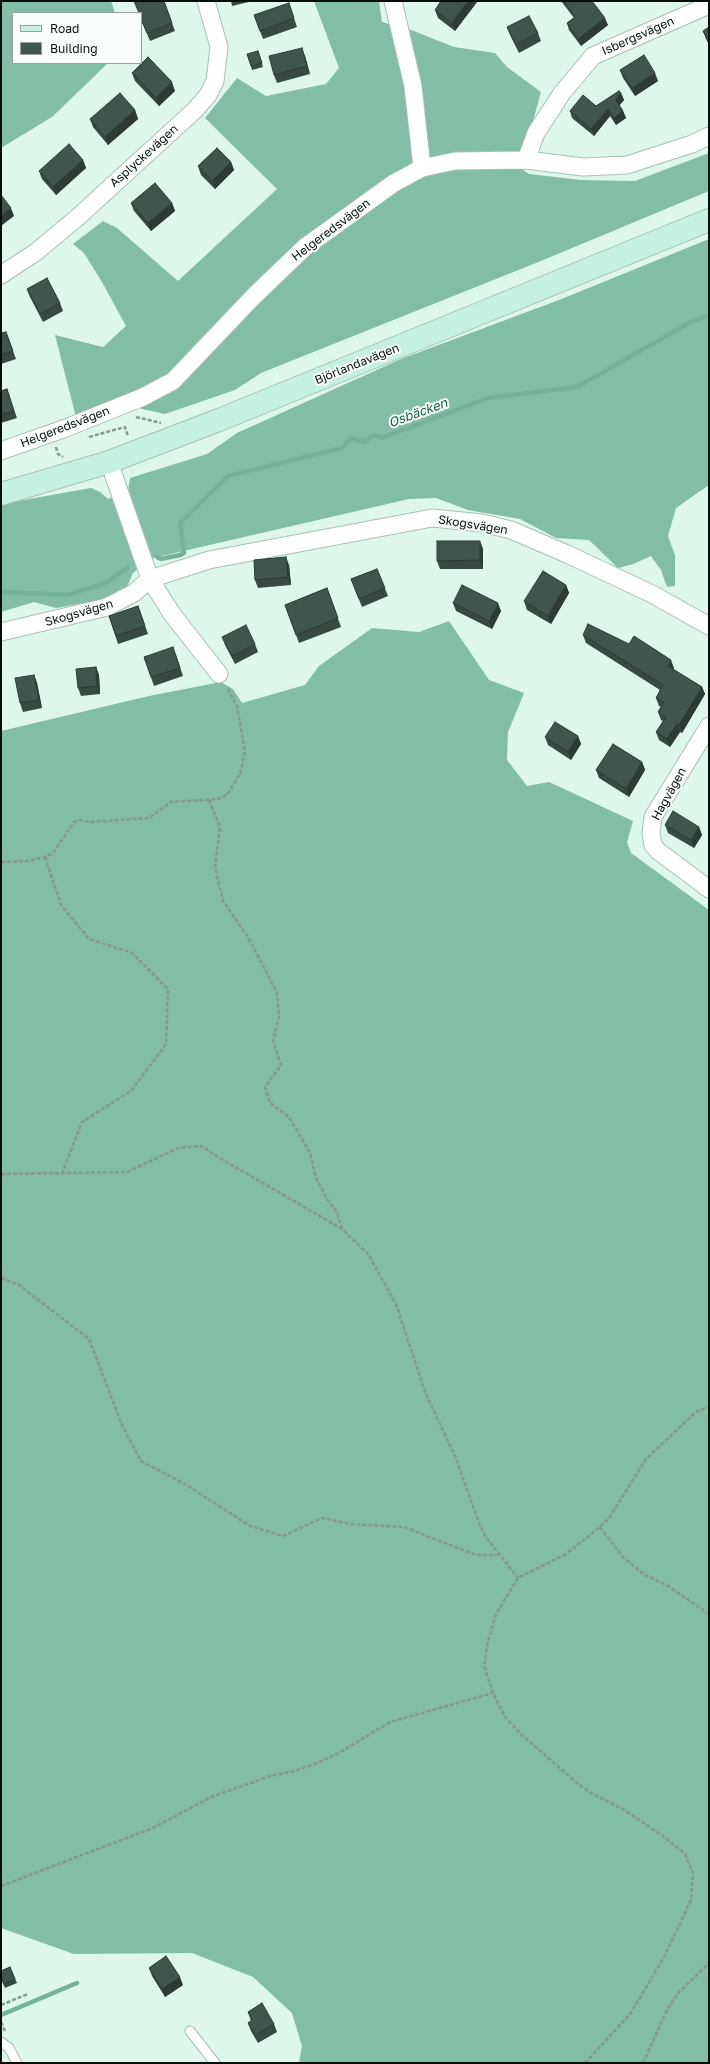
<!DOCTYPE html>
<html>
<head>
<meta charset="utf-8">
<style>
	body { margin:0 }
	#map { position:relative; width:710px; height:2064px; overflow:hidden; background:#ddf7eb; font-family:"Golos Text",sans-serif }
	canvas { display:block }
	.frame { position:absolute; inset:0; border:2px solid #060e0a; pointer-events:none }
	.legend { position:absolute; left:12px; top:12px; width:130px; height:52px; box-sizing:border-box; background:#f9fefc; border:1px solid #989e9b; margin:0; padding:5px 7px; list-style:none; font-size:12px; color:#060e0a }
	.legend li { display:flex; align-items:center; gap:8px; height:20px }
	.legend b { width:20px; border:1px solid #989e9b }
</style>
</head>
<body>
<div id="map">
<canvas width="710" height="2064"></canvas>
<div class="frame"></div>
<ul class="legend">
<li><b style="height:5px;background:#c6f0e2"></b>Road</li>
<li><b style="height:11px;background:#3f564c"></b>Building</li>
</ul>
</div>
<script>
const context = document.querySelector('canvas').getContext('2d');
context.lineJoin = 'round';
function fill(path, color) {
  context.fillStyle = color;
  context.fill(path, 'evenodd');
}
function shape(rows) {
  const path = new Path2D();
  for (const r of rows) {
    path.moveTo(r[0], r[1]);
    for (let i = 2; i < r.length; i += 2) path.lineTo(r[i], r[i + 1]);
  }
  return path;
}
function stroke(path, color, width, dash) {
  context.strokeStyle = color;
  context.lineWidth = width;
  context.lineCap = dash ? 'butt' : 'round';
  context.setLineDash(dash || []);
  context.stroke(path);
}
function drawText(font, color, halo, rows, align = 'center') {
  context.font = font + ' "Golos Text",sans-serif';
  context.lineWidth = 4;
  context.setLineDash([]);
  context.textBaseline = 'middle';
  context.strokeStyle = halo;
  context.fillStyle = color;
  for (const [text, x, y, turn = 0] of rows) {
    context.save();
    context.translate(x, y);
    context.rotate((+turn || 0) * Math.PI / 180);
    context.textAlign = isNaN(turn) ? turn : align;
    if (halo) context.strokeText(text, 0, 0);
    context.fillText(text, 0, 0);
    context.restore();
  }
}
const forest = shape([
	[1,1,111,1,115,13,13,13,13,63,108,63,52,117,1,148],
	[314,1,379,1,382,22,414,31,454,47,495,53,507,67,541,92,520,168,529,174,581,180,635,181,709,153,709,191,541,261,261,373,235,390,165,414,142,409,124,401,77,421,55,335,103,347,126,326,102,282,84,253,73,244,103,221,117,228,178,281,277,189,205,118,237,78,266,96,326,84,339,68],
	[709,239,709,485,676,508,668,536,675,555,675,586,667,587,661,570,651,556,633,564,618,568,589,540,556,538,520,519,468,510,436,498,409,499,153,558,133,573,127,587,101,600,56,608,34,602,1,612,1,504,91,488,100,492,108,499,128,492,130,478,207,454,237,433,401,359,559,300],
	[449,621,489,680,524,693,508,732,507,760,527,786,549,782,633,821,627,842,631,853,709,910,709,2063,299,2063,302,2046,292,2013,253,1977,192,1953,74,1954,1,1928,1,731,149,696,221,682,233,689,242,703,305,685,319,666,372,628,419,632]
]);
const stream = shape([
	[157,557,161,559,180,555,184,553,180,523,228,476,342,448,351,438,364,442,374,435,382,438,488,398,577,387,689,323,709,315],
	[1,592,68,595,106,583,127,568],
	[1,2015,77,1983]
]);
const path = shape([
	[136,417,161,423],
	[89,437,125,427,128,436],
	[56,447,58,454,63,457],
	[209,800,220,827,215,867,223,901,248,937,277,993,279,1017,273,1041,281,1065,265,1087,270,1103,289,1117,310,1153,316,1178,327,1199,337,1212,342,1229],
	[45,857,61,905,89,939,132,953,168,989,166,1044,131,1091,82,1122,62,1173],
	[1,862,27,861,45,857,53,853,74,822,80,820,90,822,149,818,171,802,218,799,227,795,240,774,245,751,237,706,227,687],
	[1,1174,127,1172,178,1148,202,1146,218,1157,342,1229,368,1254,396,1304,425,1392,455,1456,478,1520,485,1536,518,1578],
	[1,1278,19,1285,89,1339,122,1425,141,1461,185,1484,250,1526,283,1536,322,1518,351,1524,404,1527,476,1555,500,1555],
	[600,1527,623,1557,645,1575,668,1586,709,1614],
	[1,1886,153,1828,211,1797,270,1776,295,1771,317,1763,339,1753,390,1722,493,1693],
	[1,2005,28,1994],
	[1,2022,5,2031],
	[585,2063,630,2014,650,1981,665,1955,691,1900,693,1873,685,1854,663,1836,623,1809,591,1793,577,1783,523,1736,505,1717,493,1693,484,1666,488,1641,496,1614,518,1578,566,1554,600,1527,609,1518,646,1459,696,1412,709,1407],
	[643,2063,668,2008,678,1993,709,1963]
]);
const lane = shape([
	[190,2031,215,2063],
	[1,2042,9,2048,17,2063]
]);
const street = shape([
	[393,1,413,86,422,168],
	[526,160,536,133,562,93,593,56,709,5],
	[1,275,36,252,78,217,195,110,208,95,215,81,219,47,206,1],
	[1,451,66,428,143,397,173,381,253,297,305,247,394,183,422,168,455,161,526,160,583,167,627,165,692,144,709,136],
	[109,462,150,579,172,614,219,674],
	[1,632,107,607,134,593,150,579,209,560,432,518,482,523,511,530,567,554,652,594,709,626],
	[709,726,653,817,651,833,653,845,658,851,709,889]
]);
const secondary = shape([
	[1,494,109,462,219,420,709,220]
]);
const wall = shape([
	[164,1,175,31,150,41,141,19],
	[231,1,253,1,232,6],
	[561,1,592,1,608,25,581,46,569,30,567,23,574,18],
	[477,2,455,31,438,18,435,10],
	[289,3,297,27,263,39,254,15],
	[507,27,538,33,541,41,519,53,510,35],
	[709,27,709,45,706,39,703,31],
	[258,51,263,67,252,70,251,66],
	[305,56,310,74,277,83,274,75],
	[620,70,658,81,635,96,623,78],
	[132,73,175,91,159,106,135,81],
	[621,93,624,100,619,106,623,111,626,118,616,125,610,116,594,136,572,118,570,111,596,106],
	[135,110,138,119,108,145,93,127,90,119],
	[83,160,86,168,56,195,42,179,39,171],
	[231,162,234,170,215,189,201,175,198,166],
	[131,203,172,203,175,211,151,231,134,211],
	[27,289,60,303,63,311,43,322,30,297],
	[6,332,16,359,1,364,1,333],
	[7,389,17,418,1,423,1,391],
	[483,549,483,569,440,569,437,561],
	[289,565,291,585,258,588,255,580],
	[377,569,388,596,362,607,351,579],
	[566,585,569,593,551,624,527,610,524,601],
	[327,588,341,627,299,643,285,605],
	[453,603,501,611,492,629,456,611],
	[138,606,148,634,118,644,109,616],
	[583,635,674,668,673,669,702,687,705,694,682,733,680,732,670,747,659,740,656,732,663,721,661,720,658,712,661,707,659,706,656,698,660,690,586,643],
	[222,637,255,644,258,652,235,664,225,645],
	[176,655,183,676,154,686,144,657],
	[96,667,99,675,100,694,81,696,78,688],
	[34,675,37,683,42,708,23,712,20,703],
	[578,736,581,744,571,760,548,745,545,737],
	[642,762,645,770,629,797,599,778,596,770],
	[665,825,699,827,702,835,694,848,668,833],
	[10,1967,17,1983,5,1988,1,1979,1,1971],
	[149,1968,183,1985,165,1997,152,1976],
	[248,2012,274,2024,277,2032,258,2043,251,2031,248,2023,251,2021]
]);
const shadedWall = shape([
	[468,1,477,1,477,2,455,31,452,23],
	[605,18,608,25,581,46,578,39],
	[302,48,305,56,310,74,307,66],
	[655,73,658,81,635,96,632,88],
	[172,82,175,91,159,106,156,98],
	[621,93,624,100,618,107,616,100],
	[608,109,610,116,594,136,591,129],
	[135,110,138,119,108,145,105,137],
	[623,111,626,118,616,125,614,118],
	[83,160,86,168,56,195,53,187],
	[231,162,234,170,215,189,212,181],
	[172,203,175,211,151,231,148,223],
	[11,208,14,216,1,226,1,216],
	[480,541,483,549,483,569,480,560],
	[286,557,289,565,291,585,288,577],
	[566,585,569,593,551,624,548,616],
	[498,603,501,611,492,629,489,621],
	[671,660,674,668,670,674,668,666],
	[96,667,99,675,100,694,97,686],
	[34,675,37,683,42,708,39,700],
	[702,687,705,694,682,733,679,725],
	[677,724,680,732,670,747,667,739],
	[578,736,581,744,571,760,568,752],
	[642,762,645,770,629,797,626,789],
	[699,827,702,835,694,848,691,840],
	[180,1977,183,1985,165,1997,162,1989]
]);
const building = shape([
	[134,1,164,1,172,23,147,33,141,19,141,13,139,13,134,1],
	[441,1,468,1,452,23,435,10,441,1],
	[564,1,592,1,605,18,578,39,567,23,575,17,564,1],
	[289,3,294,18,260,31,254,15,289,3],
	[529,16,538,33,516,45,507,27,529,16],
	[709,27,709,42,703,31,709,27],
	[302,48,307,66,274,75,269,56,302,48],
	[258,51,262,63,251,66,247,54,258,51],
	[644,55,655,73,632,88,620,70,644,55],
	[148,57,172,82,156,98,132,73,148,57],
	[619,91,621,93,616,100,623,111,614,118,608,109,591,129,570,111,583,95,596,106,619,91],
	[120,93,135,110,105,137,90,119,120,93],
	[69,144,83,160,53,187,39,171,69,144],
	[217,148,231,162,212,181,198,166,217,148],
	[155,183,172,203,148,223,131,203,155,183],
	[1,195,11,208,1,216,1,195],
	[47,278,60,303,40,314,27,289,47,278],
	[6,332,13,351,1,355,1,333,6,332],
	[7,389,14,411,1,415,1,391,7,389],
	[437,541,480,541,480,560,437,561,437,541],
	[286,557,288,577,255,580,254,560,286,557],
	[377,569,385,588,359,599,351,579,377,569],
	[543,571,566,585,548,616,524,601,543,571],
	[462,585,498,603,489,621,453,603,462,585],
	[327,588,338,618,296,635,285,605,327,588],
	[138,606,145,626,116,636,109,616,138,606],
	[588,624,629,644,634,636,671,660,668,666,702,687,679,725,677,724,667,739,656,732,666,717,658,712,664,702,656,698,663,685,583,635,588,624],
	[246,625,255,644,232,656,222,637,246,625],
	[173,647,180,668,151,677,144,657,173,647],
	[96,667,97,686,78,688,76,669,96,667],
	[34,675,39,700,20,703,15,678,34,675],
	[555,722,578,736,568,752,545,737,555,722],
	[613,744,642,762,626,789,596,770,613,744],
	[673,811,699,827,691,840,665,825,673,811],
	[166,1956,180,1977,162,1989,149,1968,166,1956],
	[10,1967,15,1979,4,1984,1,1978,1,1971,10,1967],
	[262,2003,274,2024,255,2035,248,2023,252,2020,248,2012,262,2003]
]);
const streetNames = [
	["Isbergsvägen",638,36,-24],
	["Asplyckevägen",144,156,-42],
	["Helgeredsvägen",331,230,-37],
	["Björlandavägen",357,364,-22],
	["Helgeredsvägen",65,427,-21],
	["Skogsvägen",473,525,9],
	["Skogsvägen",79,613,-16],
	["Hagvägen",669,794,-61]
];
const waterNames = [
	["Osbäcken",418,413,-20]
];
fill(forest, '#82bea5');
stroke(stream, '#76b299', 4.5);
stroke(lane, '#a7c0b5', 11);
stroke(street, '#a7c0b5', 19);
stroke(secondary, '#a7c0b5', 24);
stroke(path, '#869890', 2.5, [4, 2]);
stroke(lane, '#fff', 9);
stroke(street, '#fff', 17);
stroke(secondary, '#c6f0e2', 22);
fill(wall, '#364a41');
fill(shadedWall, '#2c3c35');
fill(building, '#3f564c');
stroke(building, '#2c3c35', 1);
drawText('12px', '#060e0a', '#f9fefc', streetNames);
drawText('italic 13px', '#156049', '#f9fefc', waterNames);
</script>
</body>
</html>
